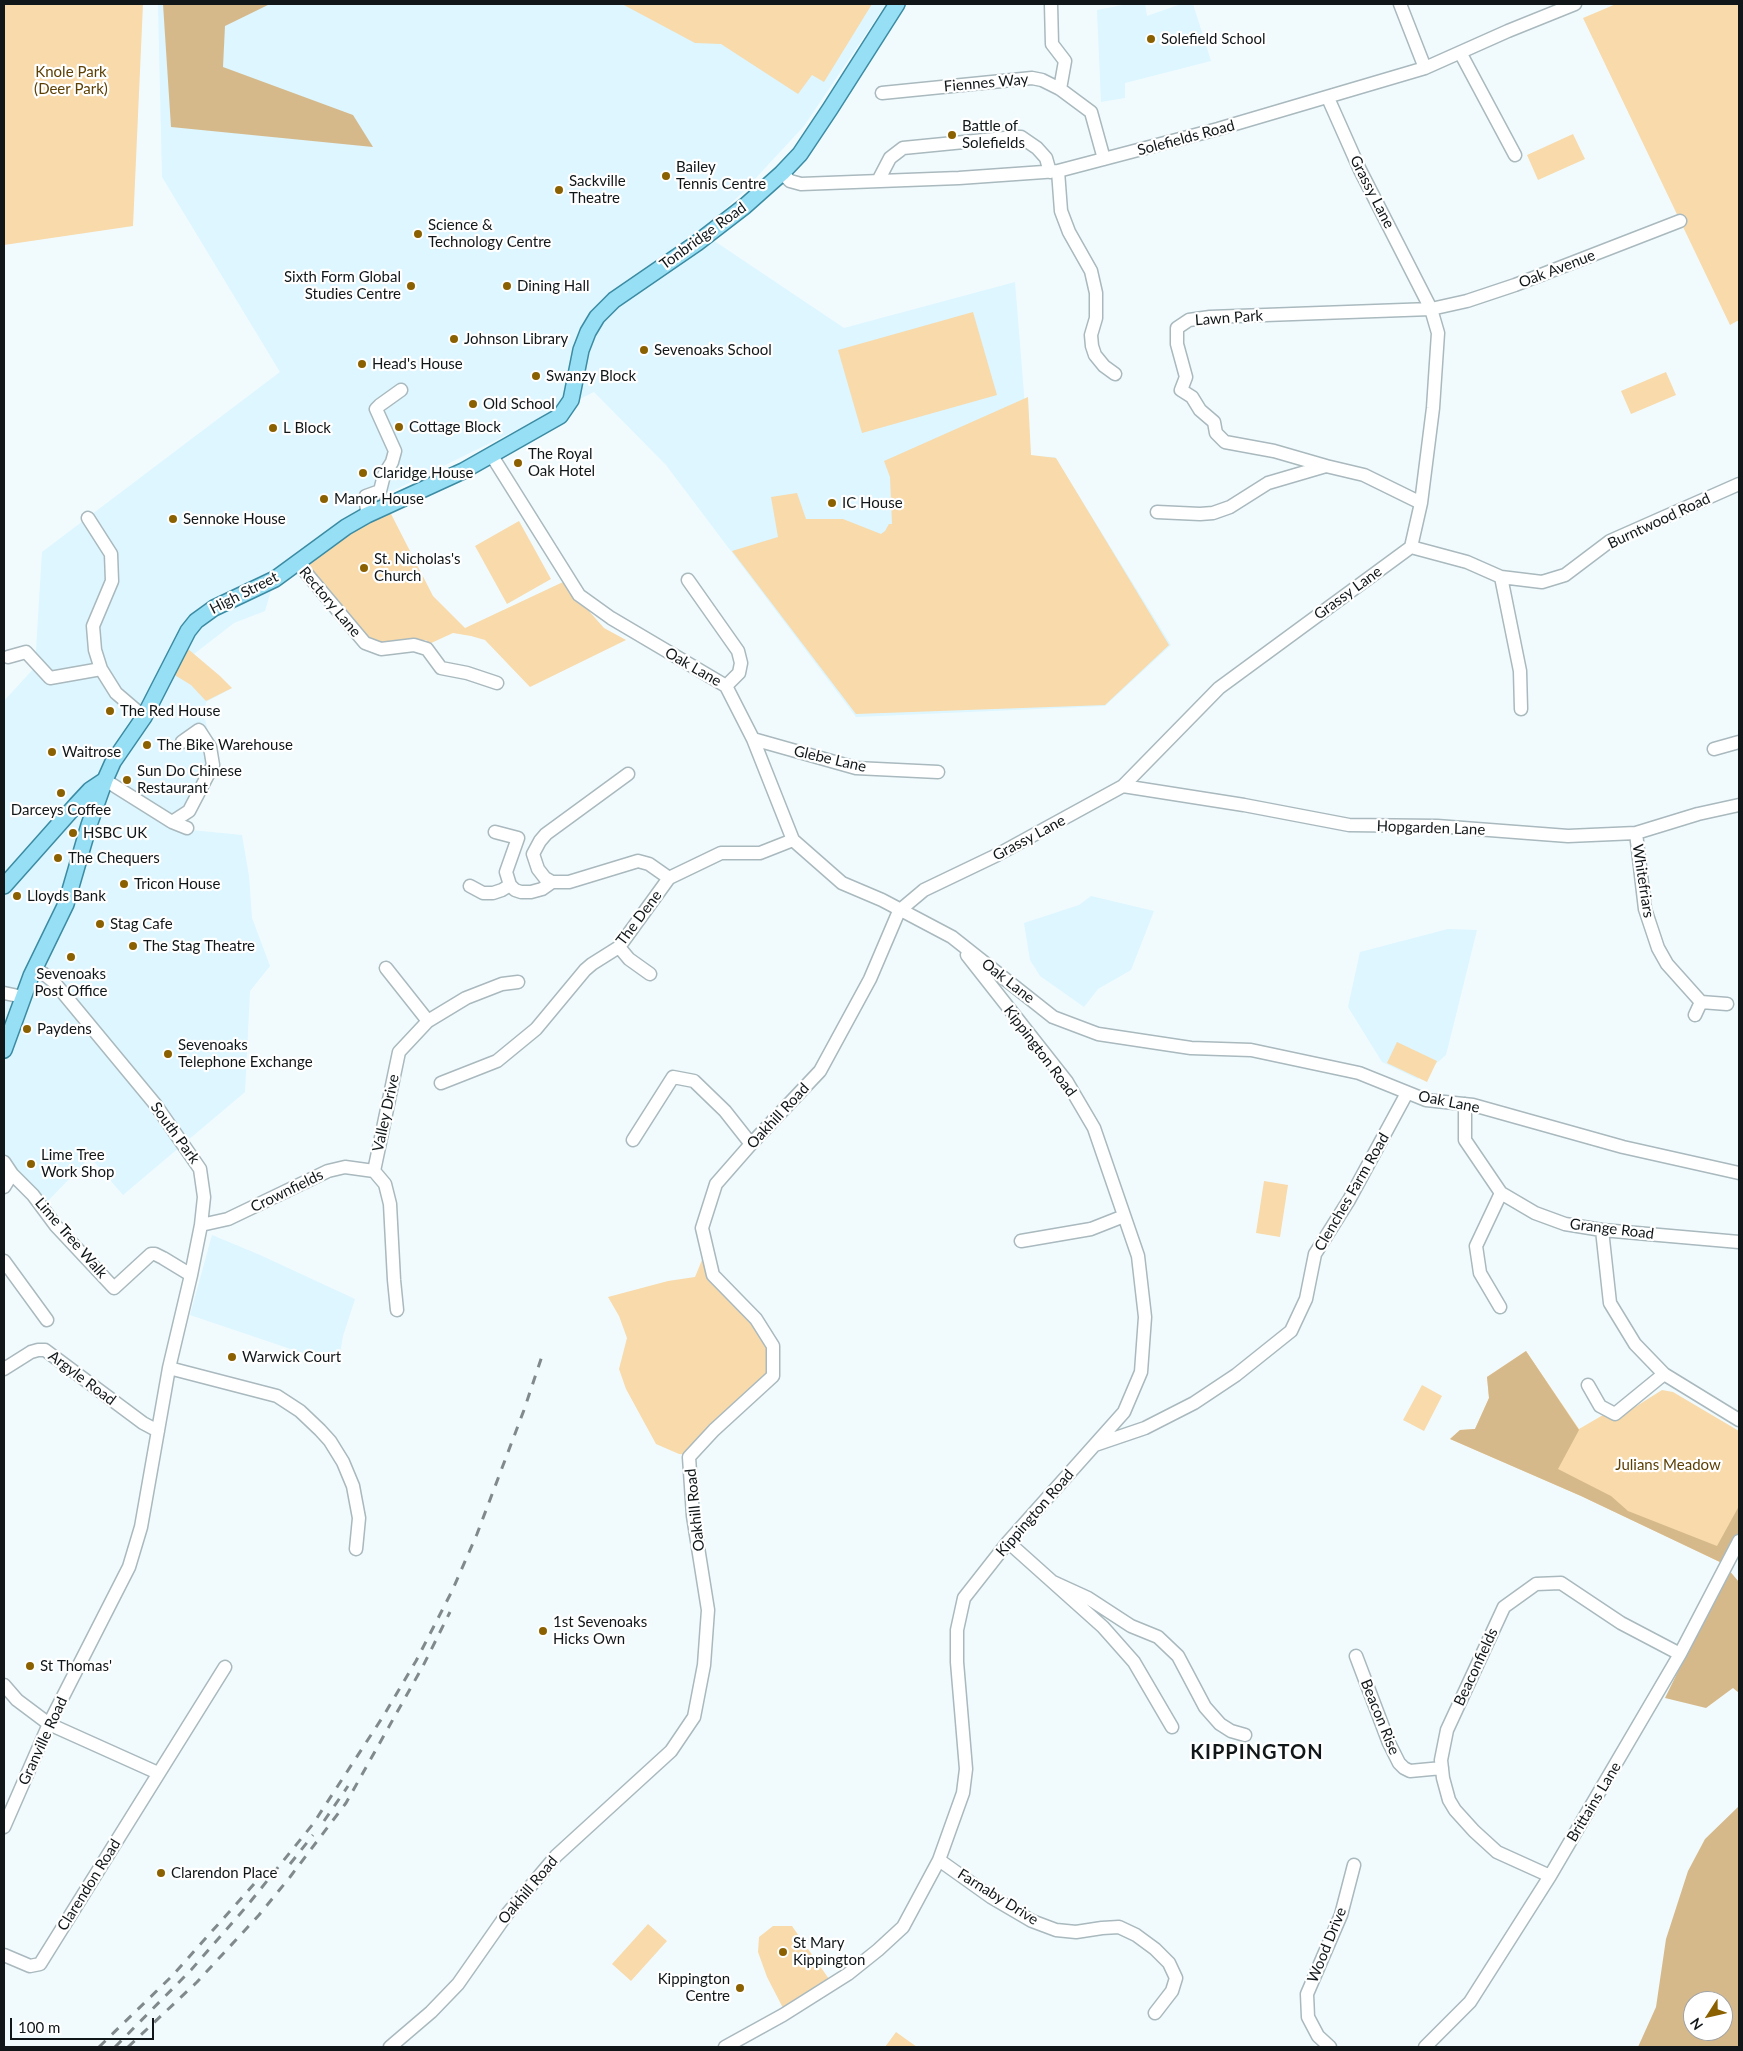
<!DOCTYPE html>
<html>
<head>
<meta charset="utf-8">
<style>
	body { margin:0 }
	#map { position:relative; width:1743px; height:2051px; overflow:hidden; background:#f1fbfe; font-family:Lato,sans-serif }
	canvas { display:block }
	.frame { position:absolute; inset:0; border:5px solid #111719; pointer-events:none }
	.north { position:absolute; left:1683px; top:1991px; width:50px; height:50px; box-sizing:border-box; background:#fff; border:1px solid #a0a2a3; border-radius:50%; rotate:235deg; font-size:14px; font-weight:700; line-height:20px; text-align:center; color:#111719 }
	.north::after { content:''; display:block; margin:auto; width:18px; height:22px; background:#8a6001; clip-path:polygon(50% 0,100% 100%,50% 72%,0 100%) }
	.scale { position:absolute; left:10px; top:2018px; width:144px; height:22px; box-sizing:border-box; border:2px solid #111719; border-top:0; padding-left:6px; font-size:15px; line-height:18px; white-space:nowrap; color:#111719; -webkit-text-stroke:4px #fff; paint-order:stroke }
</style>
</head>
<body>
<div id="map">
<canvas width="1743" height="2051"></canvas>
<div class="frame"></div>
<div class="north">N</div>
<div class="scale">100 m</div>
</div>
<script>
const context = document.querySelector('canvas').getContext('2d');
context.lineJoin = 'round';
function fill(path, color) {
  context.fillStyle = color;
  context.fill(path, 'evenodd');
}
function shape(rows) {
  const path = new Path2D();
  for (const r of rows) {
    path.moveTo(r[0], r[1]);
    for (let i = 2; i < r.length; i += 2) path.lineTo(r[i], r[i + 1]);
  }
  return path;
}
function stroke(path, color, width, dash) {
  context.strokeStyle = color;
  context.lineWidth = width;
  context.lineCap = dash ? 'butt' : 'round';
  context.setLineDash(dash || []);
  context.stroke(path);
}
function drawText(font, color, halo, rows, align = 'center') {
  context.font = font + ' Lato,sans-serif';
  context.lineWidth = 4.5;
  context.setLineDash([]);
  context.textBaseline = 'middle';
  context.strokeStyle = halo;
  context.fillStyle = color;
  for (const [text, x, y, turn = 0] of rows) {
    context.save();
    context.translate(x, y);
    context.rotate((+turn || 0) * Math.PI / 180);
    context.textAlign = isNaN(turn) ? turn : align;
    if (halo) context.strokeText(text, 0, 0);
    context.fillText(text, 0, 0);
    context.restore();
  }
}
const built = shape([
	[158,4,886,4,804,126,742,193,701,232,844,328,1015,282,1029,456,1055,457,1171,645,1105,706,856,717,666,465,594,392,368,503,278,567,265,611,234,623,194,654,232,688,206,702,204,716,216,760,181,829,242,835,249,876,252,918,270,966,250,991,245,1092,123,1195,90,1157,48,1201,4,1162,4,701,35,667,42,552,280,372,162,177],
	[1128,4,1145,4,1147,16,1181,4,1193,4,1211,61,1125,83,1125,98,1101,102,1097,10],
	[1091,896,1154,911,1131,970,1098,989,1084,1007,1040,976,1030,960,1024,923,1079,905],
	[1448,929,1477,930,1446,1055,1418,1079,1382,1062,1348,1007,1360,952],
	[212,1235,260,1255,355,1299,343,1336,338,1365,190,1315]
]);
const green = shape([
	[4,4,143,4,133,226,4,245],
	[622,4,872,4,824,82,812,75,798,94,721,44,695,43],
	[1616,4,1739,4,1739,320,1730,325,1583,18],
	[1573,134,1585,159,1538,180,1527,155],
	[973,312,997,395,862,433,838,350],
	[1666,372,1676,395,1631,414,1621,391],
	[1028,397,1031,455,1056,458,1169,645,1105,705,856,714,732,551,778,537,771,497,797,493,806,519,843,519,881,534,885,531,889,524,892,524,890,477,884,461],
	[389,510,433,596,465,628,563,582,604,628,626,640,530,687,485,640,471,636,453,633,429,644,426,640,381,647,367,641,303,565,350,528],
	[519,521,551,579,507,604,475,546],
	[188,649,220,676,232,688,206,701,191,685,173,674],
	[1397,1042,1437,1061,1427,1082,1387,1063],
	[1264,1181,1288,1185,1280,1237,1256,1233],
	[704,1255,711,1275,772,1344,771,1375,690,1455,679,1454,656,1444,626,1389,619,1369,627,1338,619,1316,608,1297,668,1281,695,1277],
	[1526,1351,1579,1429,1603,1415,1624,1414,1662,1390,1673,1392,1739,1431,1739,1532,1722,1563,1581,1496,1450,1439,1460,1430,1475,1429,1489,1398,1487,1377],
	[1422,1385,1442,1396,1424,1431,1403,1420],
	[648,1924,667,1941,631,1981,612,1964],
	[773,1926,792,1926,829,1979,783,2008,767,1977,758,1952,759,1937],
	[896,2032,917,2047,885,2047]
]);
const forest = shape([
	[163,4,270,4,225,26,223,67,353,115,373,147,171,127],
	[1526,1351,1579,1430,1558,1469,1611,1496,1628,1511,1717,1546,1739,1506,1739,1532,1722,1563,1581,1496,1450,1439,1460,1430,1475,1429,1489,1398,1487,1377],
	[1728,1569,1739,1582,1739,1693,1733,1688,1706,1708,1665,1698],
	[1739,1806,1739,2047,1638,2047,1656,2007,1666,1939,1688,1871,1705,1839],
	[1693,2001,1723,2001,1723,2031,1693,2031]
]);
const minor = shape([
	[1051,4,1052,44,1065,61,1060,89],
	[1400,4,1425,68],
	[1461,54,1515,155],
	[882,93,1032,78,1042,80,1060,89,1091,112,1104,159],
	[1058,171,1061,211,1069,232,1091,271,1096,293,1096,318,1091,335,1092,346,1095,355,1104,366,1115,374],
	[782,173,790,181,801,184,959,178,1058,171,1218,129,1425,68,1508,31,1575,4],
	[878,181,890,158,903,148,1015,137,1021,137,1037,148,1046,158,1050,172],
	[492,456,579,595,611,618,726,686,753,739,793,840,842,883,882,900,952,937,1053,1017,1098,1034,1191,1048,1251,1050,1359,1073,1426,1100,1473,1105,1623,1147,1739,1173],
	[1326,466,1274,451,1225,442,1216,433,1214,422,1200,410,1192,397,1181,390,1186,377,1177,344,1177,328,1189,320,1210,317,1431,309,1467,301,1515,285,1680,221],
	[1157,512,1200,514,1213,513,1230,507,1268,483,1326,466,1364,475,1421,503],
	[367,515,366,496,380,491,384,475,392,462,395,451,376,409,380,405,401,390],
	[1411,547,1467,562,1501,577,1542,582,1565,575,1610,541,1739,484],
	[297,562,365,643,381,649,414,645,427,649,441,668,467,673,497,683],
	[1501,577,1520,671,1521,709],
	[688,580,738,651,741,663,739,673,726,686],
	[8,657,26,652,50,678,101,669,95,650,93,626,112,581,111,554,88,518],
	[101,669,116,693,144,717],
	[753,739,856,768,938,772],
	[1714,749,1739,742],
	[628,774,546,834,540,841,533,854,538,869,545,878,552,882,569,882,638,861,649,864,669,878],
	[105,780,172,822,187,828],
	[1123,786,1244,805,1349,825,1437,826,1568,836,1636,833,1698,814,1739,805],
	[172,822,189,811,213,765,210,747,199,730,182,742],
	[495,832,518,838,506,872,510,885,515,890,521,892,531,892,542,889,552,882],
	[1636,833,1645,909,1658,948,1667,964,1701,1002,1695,1015],
	[470,886,483,893,493,893,502,890,510,885],
	[619,947,629,959,650,974],
	[386,968,428,1021],
	[4,993,23,997],
	[1701,1002,1727,1004],
	[441,1083,497,1061,536,1029,585,970,592,964,619,947,669,878,721,853,760,853,793,840],
	[1465,1104,1465,1140,1501,1193,1535,1213,1565,1224,1602,1230,1739,1242],
	[633,1140,673,1077,694,1081,725,1111,751,1144],
	[4,1162,12,1174,33,1195,56,1226,114,1288,151,1254,155,1254,163,1258,191,1275],
	[4,1187,12,1174],
	[201,1225,228,1219,328,1171,345,1167,374,1171],
	[1602,1230,1610,1303,1635,1344,1664,1374,1739,1420],
	[1021,1241,1091,1229,1124,1216],
	[4,1261,47,1320],
	[1500,1307,1480,1273,1476,1246,1501,1193],
	[397,1310,394,1280,390,1204,385,1184,374,1171,399,1052,428,1021,466,998,502,984,518,982],
	[169,1368,277,1396,300,1411,320,1430,330,1441,343,1462,353,1486,359,1518,356,1549],
	[4,1369,31,1352,38,1350,45,1350,143,1423,158,1431],
	[1588,1385,1600,1406,1615,1414,1664,1374],
	[1095,1445,1145,1428,1194,1403,1236,1375,1291,1331,1306,1299,1315,1254,1349,1200,1407,1093],
	[1008,1542,1103,1627,1134,1662,1172,1727],
	[1053,1582,1088,1598,1131,1626,1158,1637,1178,1656,1205,1707,1220,1724,1231,1731,1245,1735],
	[1356,1656,1389,1743,1399,1763,1404,1768,1410,1771,1442,1768],
	[4,1685,17,1700,49,1724,158,1773],
	[4,1827,49,1724,129,1567,141,1527,169,1368,191,1275,201,1225,204,1197,200,1169,155,1104,54,982,44,974,33,972],
	[939,1860,991,1897,1032,1921,1056,1930,1076,1932,1102,1928,1119,1927,1136,1935,1155,1949,1169,1963,1176,1978,1172,1991,1155,2013],
	[1550,1876,1497,1852,1474,1831,1455,1810,1449,1800,1443,1778,1441,1760,1447,1730,1504,1607,1536,1584,1561,1583,1621,1623,1680,1654],
	[4,1955,30,1966,40,1964,225,1667],
	[390,2047,431,2012,458,1984,507,1914,556,1856,671,1751,694,1717,704,1665,708,1610,693,1516,689,1457,714,1430,773,1376,773,1346,756,1319,713,1275,702,1228,716,1184,751,1144,820,1071,870,979,899,911,924,890,997,855,1123,786,1219,688,1411,547,1421,503,1433,408,1438,333,1431,309,1360,170,1328,98],
	[725,2047,783,2015,848,1974,878,1950,903,1927,939,1860,963,1793,966,1769,957,1662,957,1630,964,1598,1008,1542,1124,1412,1141,1372,1145,1317,1138,1256,1094,1128,1067,1082,967,955],
	[1330,2047,1318,2036,1308,2017,1307,1994,1341,1915,1354,1865],
	[1425,2047,1470,2002,1550,1876,1680,1654,1739,1541]
]);
const major = shape([
	[4,886,76,805,90,790,105,780],
	[4,1050,31,976,66,904,89,825,105,780,113,762,144,717,188,631,196,621,214,608,275,579,346,527,367,515,463,471,560,416,571,400,581,350,588,332,597,317,614,300,697,243,745,206,782,173,800,154,830,109,897,4]
]);
const rail = shape([
	[324,1821,348,1786],
	[290,1864,313,1835],
	[99,2047,172,1976,263,1874],
	[115,2047,191,1970,246,1907,313,1824,384,1715,416,1661,452,1591,477,1534,524,1410,542,1356],
	[128,2047,197,1982,259,1915,290,1877,346,1803,423,1666,450,1612]
]);
const markers = [
	[1151,39,5,"#8a6001"],
	[952,135,5,"#8a6001"],
	[666,176,5,"#8a6001"],
	[559,190,5,"#8a6001"],
	[418,234,5,"#8a6001"],
	[411,286,5,"#8a6001"],
	[507,286,5,"#8a6001"],
	[454,339,5,"#8a6001"],
	[644,350,5,"#8a6001"],
	[362,364,5,"#8a6001"],
	[536,376,5,"#8a6001"],
	[473,404,5,"#8a6001"],
	[399,427,5,"#8a6001"],
	[273,428,5,"#8a6001"],
	[518,463,5,"#8a6001"],
	[363,473,5,"#8a6001"],
	[324,499,5,"#8a6001"],
	[832,503,5,"#8a6001"],
	[173,519,5,"#8a6001"],
	[364,568,5,"#8a6001"],
	[110,711,5,"#8a6001"],
	[147,745,5,"#8a6001"],
	[52,752,5,"#8a6001"],
	[127,780,5,"#8a6001"],
	[61,793,5,"#8a6001"],
	[73,833,5,"#8a6001"],
	[58,858,5,"#8a6001"],
	[124,884,5,"#8a6001"],
	[17,896,5,"#8a6001"],
	[100,924,5,"#8a6001"],
	[133,946,5,"#8a6001"],
	[71,957,5,"#8a6001"],
	[27,1029,5,"#8a6001"],
	[168,1054,5,"#8a6001"],
	[31,1164,5,"#8a6001"],
	[232,1357,5,"#8a6001"],
	[543,1631,5,"#8a6001"],
	[30,1666,5,"#8a6001"],
	[161,1873,5,"#8a6001"],
	[783,1952,5,"#8a6001"],
	[740,1988,5,"#8a6001"]
];
const poiNames = [
	["Solefield School",1161,39],
	["Battle of",962,126],
	["Solefields",962,143],
	["Bailey",676,167],
	["Tennis Centre",676,184],
	["Sackville",569,181],
	["Theatre",569,198],
	["Science &",428,225],
	["Technology Centre",428,242],
	["Sixth Form Global",401,277,"right"],
	["Studies Centre",401,294,"right"],
	["Dining Hall",517,286],
	["Johnson Library",464,339],
	["Sevenoaks School",654,350],
	["Head's House",372,364],
	["Swanzy Block",546,376],
	["Old School",483,404],
	["Cottage Block",409,427],
	["L Block",283,428],
	["The Royal",528,454],
	["Oak Hotel",528,471],
	["Claridge House",373,473],
	["Manor House",334,499],
	["IC House",842,503],
	["Sennoke House",183,519],
	["St. Nicholas's",374,559],
	["Church",374,576],
	["The Red House",120,711],
	["The Bike Warehouse",157,745],
	["Waitrose",62,752],
	["Sun Do Chinese",137,771],
	["Restaurant",137,788],
	["Darceys Coffee",61,810,"center"],
	["HSBC UK",83,833],
	["The Chequers",68,858],
	["Tricon House",134,884],
	["Lloyds Bank",27,896],
	["Stag Cafe",110,924],
	["The Stag Theatre",143,946],
	["Sevenoaks",71,974,"center"],
	["Post Office",71,991,"center"],
	["Paydens",37,1029],
	["Sevenoaks",178,1045],
	["Telephone Exchange",178,1062],
	["Lime Tree",41,1155],
	["Work Shop",41,1172],
	["Warwick Court",242,1357],
	["1st Sevenoaks",553,1622],
	["Hicks Own",553,1639],
	["St Thomas'",40,1666],
	["Clarendon Place",171,1873],
	["St Mary",793,1943],
	["Kippington",793,1960],
	["Kippington",730,1979,"right"],
	["Centre",730,1996,"right"]
];
const parkNames = [
	["Knole Park",71,72],
	["(Deer Park)",71,89],
	["Julians Meadow",1668,1465]
];
const streetNames = [
	["Fiennes Way",986,83,-5],
	["Solefields Road",1186,138,-15],
	["Grassy Lane",1372,192,63],
	["Tonbridge Road",703,236,-36],
	["Oak Avenue",1557,269,-21],
	["Lawn Park",1229,318,-4],
	["Burntwood Road",1659,521,-25],
	["High Street",244,593,-27],
	["Grassy Lane",1348,593,-36],
	["Rectory Lane",330,602,50],
	["Oak Lane",693,667,30],
	["Glebe Lane",830,759,13],
	["Hopgarden Lane",1431,828,2],
	["Grassy Lane",1029,838,-28],
	["Whitefriars",1643,881,81],
	["The Dene",639,918,-53],
	["Oak Lane",1008,981,38],
	["Kippington Road",1040,1051,53],
	["Oak Lane",1449,1102,11],
	["Valley Drive",386,1113,-78],
	["Oakhill Road",778,1116,-47],
	["South Park",175,1133,54],
	["Crownfields",287,1191,-26],
	["Clenches Farm Road",1352,1192,-60],
	["Grange Road",1612,1229,7],
	["Lime Tree Walk",71,1238,49],
	["Argyle Road",82,1378,37],
	["Oakhill Road",695,1510,-96],
	["Kippington Road",1035,1513,-49],
	["Beaconfields",1476,1667,-65],
	["Beacon Rise",1380,1717,68],
	["Granville Road",43,1741,-65],
	["Brittains Lane",1594,1802,-59],
	["Clarendon Road",89,1885,-58],
	["Oakhill Road",528,1890,-50],
	["Farnaby Drive",998,1897,32],
	["Wood Drive",1327,1945,-68]
];
const districtNames = [
	["KIPPINGTON",1257,1753]
];
fill(built, '#ddf6ff');
fill(green, '#f8daab');
fill(forest, '#d6b98b');
stroke(minor, '#a9b9be', 15);
stroke(major, '#3b8ba3', 18);
stroke(minor, '#fff', 12);
stroke(major, '#97dff4', 15);
stroke(rail, '#81898c', 3, [9, 9]);
for (const [x, y, r, color] of markers) {
  const dot = new Path2D();
  dot.arc(x, y, r, 0, 2 * Math.PI);
  context.fillStyle = color;
  context.fill(dot);
  stroke(dot, '#fff', 2);
}
drawText('15px', '#111719', '#fff', poiNames, 'left');
drawText('15px', '#5c3f03', '#fff', parkNames);
drawText('15px', '#111719', '#fff', streetNames);
context.letterSpacing = '1px';
drawText('bold 20px', '#111719', '#fff', districtNames);
context.letterSpacing = '0px';
</script>
</body>
</html>
